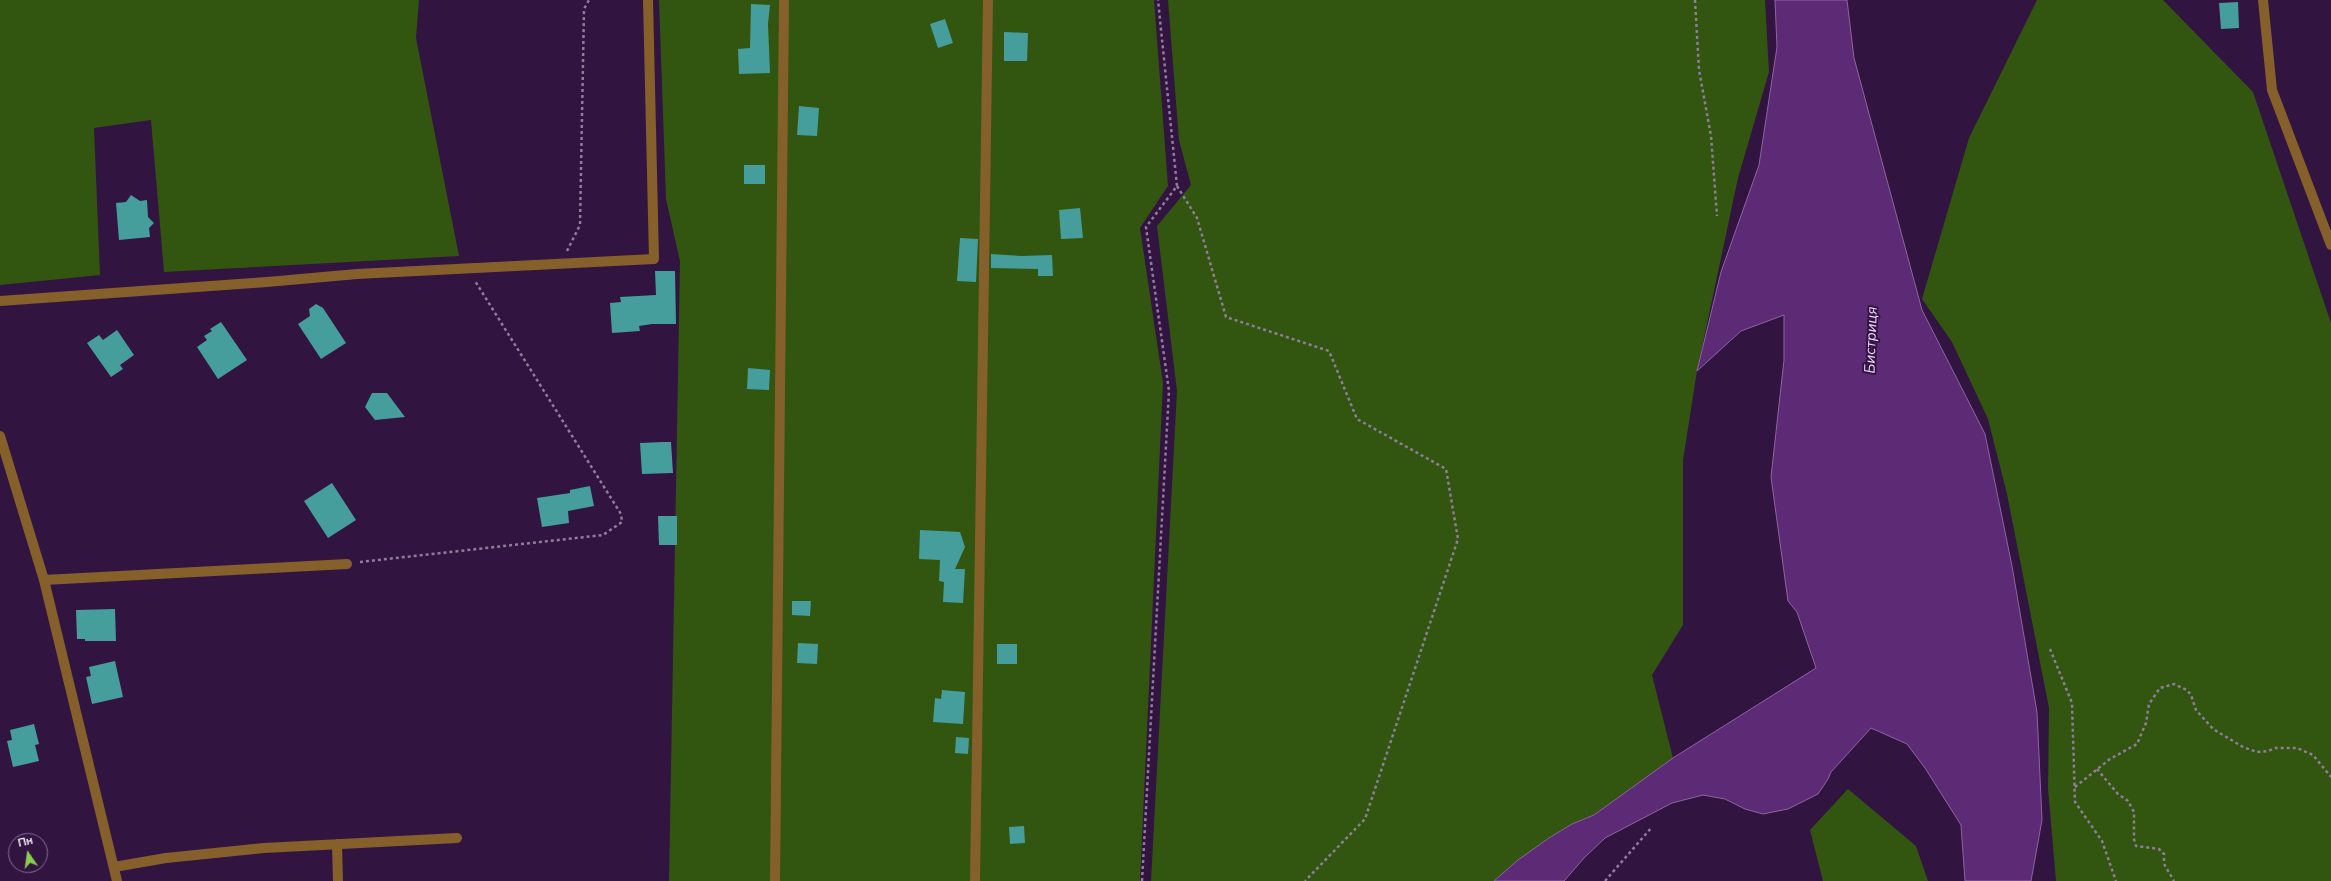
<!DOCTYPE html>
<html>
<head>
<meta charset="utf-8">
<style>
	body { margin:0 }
	#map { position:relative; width:2331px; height:881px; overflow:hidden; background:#321441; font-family:"Nunito Sans",sans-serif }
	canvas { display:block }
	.north { position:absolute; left:8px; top:833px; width:40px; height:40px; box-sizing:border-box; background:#321441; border:1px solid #826c8c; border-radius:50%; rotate:347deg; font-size:11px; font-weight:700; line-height:16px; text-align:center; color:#f9f1fd }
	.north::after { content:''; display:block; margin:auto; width:14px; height:18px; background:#87cf4a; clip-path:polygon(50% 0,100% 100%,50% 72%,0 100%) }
</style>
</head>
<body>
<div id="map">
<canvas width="2331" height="881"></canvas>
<div class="north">Пн</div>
</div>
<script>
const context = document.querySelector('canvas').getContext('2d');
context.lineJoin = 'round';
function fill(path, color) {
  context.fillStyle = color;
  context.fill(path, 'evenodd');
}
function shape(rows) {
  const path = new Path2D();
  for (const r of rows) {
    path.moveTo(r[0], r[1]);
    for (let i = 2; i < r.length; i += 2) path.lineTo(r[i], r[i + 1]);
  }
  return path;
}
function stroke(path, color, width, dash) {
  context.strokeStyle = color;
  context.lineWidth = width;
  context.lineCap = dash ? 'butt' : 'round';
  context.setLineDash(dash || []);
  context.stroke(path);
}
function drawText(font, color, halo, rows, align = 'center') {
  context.font = font + ' "Nunito Sans",sans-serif';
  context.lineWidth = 4;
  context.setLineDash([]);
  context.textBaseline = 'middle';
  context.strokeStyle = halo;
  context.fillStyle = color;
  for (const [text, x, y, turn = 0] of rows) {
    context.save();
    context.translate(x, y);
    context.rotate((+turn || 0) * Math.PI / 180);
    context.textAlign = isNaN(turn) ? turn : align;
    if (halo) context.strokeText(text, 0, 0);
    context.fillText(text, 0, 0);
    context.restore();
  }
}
const green = shape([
	[0,0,419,0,416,38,459,256,164,272,151,120,94,128,100,275,0,285],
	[659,0,1154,0,1168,186,1140,228,1163,383,1140,881,669,881,680,261,666,199],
	[1168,0,1765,0,1769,72,1738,178,1697,371,1683,460,1683,625,1652,675,1673,758,1594,815,1572,824,1549,838,1518,860,1494,881,1151,881,1177,391,1157,226,1191,185,1179,140],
	[2037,0,2163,0,2253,92,2331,323,2331,881,2056,881,2048,788,2049,708,2007,494,1988,419,1952,342,1922,299,1969,138],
	[1848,789,1916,846,1928,881,1823,881,1810,830]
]);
const water = shape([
	[1775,0,1847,0,1854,58,1922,310,1985,434,2012,566,2037,712,2042,820,2031,881,1965,881,1961,825,1925,768,1907,744,1871,728,1831,772,1828,779,1818,794,1788,809,1763,814,1745,809,1725,799,1703,795,1672,803,1605,838,1584,858,1564,881,1494,881,1518,860,1549,838,1572,824,1594,815,1673,758,1816,668,1797,612,1788,601,1771,477,1784,360,1784,315,1741,331,1697,371,1721,272,1759,165,1777,47,1775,0]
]);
const building = shape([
	[2238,2,2239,28,2221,29,2219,3],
	[751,4,770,5,768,24,770,73,739,74,738,49,750,48],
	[945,19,953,43,938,48,930,24],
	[1004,32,1028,33,1027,61,1004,61],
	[799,106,819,108,817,136,797,135],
	[744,165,765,165,765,184,744,184],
	[131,195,140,201,147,200,148,217,154,223,149,228,150,237,119,240,116,203,126,202],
	[1080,208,1083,238,1061,239,1059,210],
	[960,238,978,239,976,282,957,281],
	[991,254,1022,256,1052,255,1053,276,1038,276,1038,269,991,268],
	[655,271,675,271,676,324,652,324,639,326,640,331,612,333,610,303,621,302,620,297,656,295],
	[316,304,323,308,346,343,321,359,298,324,310,316,309,309],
	[221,322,247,360,218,379,197,347,207,340,204,336,212,331,210,329],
	[117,330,134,355,120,365,123,369,111,377,87,343,99,335,103,340],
	[748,368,770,370,769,390,747,389],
	[372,393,387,393,405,417,375,420,365,407],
	[663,442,671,442,673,473,642,474,640,443],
	[332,483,356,520,328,538,304,501],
	[590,486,594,506,568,511,569,523,542,527,537,498,570,493,570,490],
	[658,516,677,516,677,545,659,545],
	[920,530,960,532,965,547,955,569,965,569,963,603,943,602,944,582,939,581,940,560,919,559],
	[792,601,811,601,810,616,792,615],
	[115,609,116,641,85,641,85,639,77,639,76,610],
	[798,643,818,644,817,664,797,663],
	[997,644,1017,644,1017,664,997,664],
	[115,661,123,697,92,704,86,677,91,676,89,667],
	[942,690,965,692,963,724,933,722,935,698,941,699],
	[34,724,39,744,35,745,39,761,13,767,7,741,12,740,10,730],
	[956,737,969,738,968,754,955,753],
	[1024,826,1025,843,1010,844,1009,827]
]);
const path = shape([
	[1695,0,1699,70,1711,136,1717,216],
	[1177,186,1197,218,1226,317,1329,351,1357,419,1446,469,1458,539,1365,819,1305,881],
	[567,251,580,225,584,9,589,0],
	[360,562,603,535,622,522,621,514,475,281],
	[2050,649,2072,703,2075,802,2102,841,2116,881],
	[2097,769,2118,794,2128,801,2134,812,2134,839,2136,846,2159,849,2164,854,2164,864,2174,881],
	[2075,787,2110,759,2137,744,2146,723,2149,704,2160,688,2174,684,2187,690,2191,695,2196,710,2213,729,2243,747,2257,752,2268,751,2275,748,2297,748,2313,755,2331,777],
	[1142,881,1169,391,1146,227,1177,186,1158,0],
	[1605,881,1652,827]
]);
const minor = shape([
	[2263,0,2272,90,2331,245],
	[0,301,267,282,357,274,654,259,648,0],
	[0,436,44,580,117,881],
	[44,580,347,564],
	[337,844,338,881],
	[114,867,166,858,264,848,457,838],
	[775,881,784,0],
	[975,881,988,0]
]);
const waterNames = [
	["Бистриця",1872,340,-88]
];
fill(green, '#32550f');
fill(water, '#5d2a76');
stroke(water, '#8c669e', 1);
fill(building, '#459e9c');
stroke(path, '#907d9a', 2.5, [3, 3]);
stroke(minor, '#86602a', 10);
drawText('italic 15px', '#edd2fd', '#321441', waterNames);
</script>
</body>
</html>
